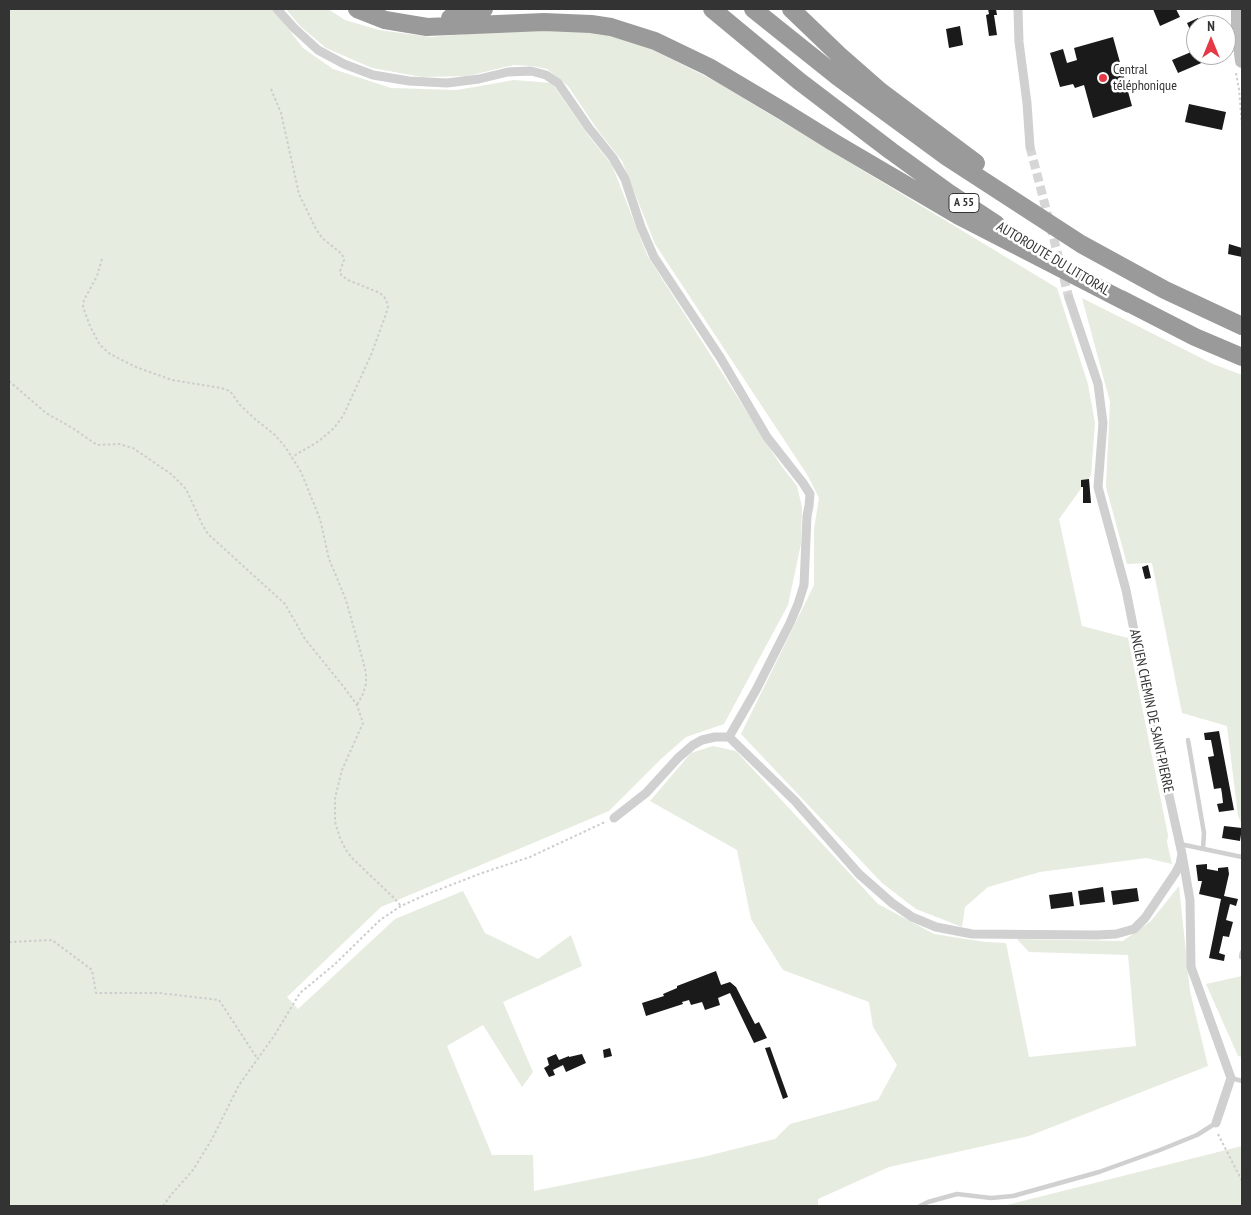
<!DOCTYPE html>
<html>
<head>
<meta charset="utf-8">
<style>
	body { margin:0 }
	#map { position:relative; width:1251px; height:1215px; overflow:hidden; background:#fff; font-family:"PT Sans Narrow",sans-serif }
	canvas { display:block }
	.frame { position:absolute; inset:0; border:10px solid #333; pointer-events:none }
	.north { position:absolute; left:1186px; top:15px; width:50px; height:50px; box-sizing:border-box; background:#fff; border:1px solid #adadad; border-radius:50%; rotate:0deg; font-size:14px; font-weight:700; line-height:20px; text-align:center; color:#333 }
	.north::after { content:''; display:block; margin:auto; width:18px; height:22px; background:#e63946; clip-path:polygon(50% 0,100% 100%,50% 72%,0 100%) }
</style>
</head>
<body>
<div id="map">
<canvas width="1251" height="1215"></canvas>
<div class="frame"></div>
<div class="north">N</div>
</div>
<script>
const context = document.querySelector('canvas').getContext('2d');
context.lineJoin = 'round';
function fill(path, color) {
  context.fillStyle = color;
  context.fill(path, 'evenodd');
}
function shape(rows) {
  const path = new Path2D();
  for (const r of rows) {
    path.moveTo(r[0], r[1]);
    for (let i = 2; i < r.length; i += 2) path.lineTo(r[i], r[i + 1]);
  }
  return path;
}
function stroke(path, color, width, dash) {
  context.strokeStyle = color;
  context.lineWidth = width;
  context.lineCap = dash ? 'butt' : 'round';
  context.setLineDash(dash || []);
  context.stroke(path);
}
function drawText(font, color, halo, rows, align = 'center') {
  context.font = font + ' "PT Sans Narrow",sans-serif';
  context.lineWidth = 5;
  context.setLineDash([]);
  context.textBaseline = 'middle';
  context.strokeStyle = halo;
  context.fillStyle = color;
  for (const [text, x, y, turn = 0] of rows) {
    context.save();
    context.translate(x, y);
    context.rotate((+turn || 0) * Math.PI / 180);
    context.textAlign = isNaN(turn) ? turn : align;
    if (halo) context.strokeText(text, 0, 0);
    context.fillText(text, 0, 0);
    context.restore();
  }
}
const green = shape([
	[9,9,273,9,303,48,333,69,391,88,457,90,514,80,552,83,588,135,612,165,647,255,780,464,797,486,802,507,801,544,788,605,724,724,686,737,661,759,609,811,381,907,287,997,298,1009,395,919,463,891,485,933,538,959,571,935,582,966,503,1002,533,1072,522,1087,483,1025,447,1046,492,1155,533,1155,534,1191,703,1157,775,1139,790,1124,878,1100,897,1065,873,1027,869,1002,783,970,751,919,737,850,650,801,691,753,713,746,736,751,878,904,934,934,985,942,1006,943,1029,1057,1136,1046,1128,955,1029,952,1017,939,1123,941,1151,921,1179,886,1190,991,1208,1066,1029,1136,889,1167,818,1199,818,1206,9,1206],
	[286,9,328,9,345,20,379,30,431,37,539,28,587,30,637,42,715,81,1057,288,1088,384,1095,423,1091,475,1059,519,1082,626,1128,638,1168,835,1167,842,1172,864,1146,858,1040,872,988,887,965,907,962,927,916,909,882,883,741,734,814,585,814,529,819,498,808,476,655,244,622,161,599,132,568,86,547,69,532,66,513,65,468,76,422,77,372,68,326,48,300,26],
	[1082,298,1213,364,1242,375,1242,824,1238,816,1227,726,1182,713,1152,563,1127,564,1106,487,1110,402],
	[1242,976,1242,1057,1238,1056,1206,984],
	[1242,1146,1242,1206,1003,1206]
]);
const building = shape([
	[988,9,996,9,997,15,994,15,997,35,989,36,986,15,989,14],
	[1153,9,1176,9,1180,17,1160,26],
	[1198,18,1201,25,1196,25,1196,38,1194,39,1187,23],
	[960,26,963,45,949,48,946,29],
	[1113,37,1132,106,1093,118,1084,85,1075,88,1073,84,1060,87,1050,53,1063,49,1067,63,1077,60,1074,48],
	[1196,50,1196,55,1211,55,1213,58,1178,73,1172,60],
	[1189,104,1226,112,1222,130,1185,122],
	[1229,244,1242,248,1242,257,1228,254],
	[1089,479,1091,503,1083,503,1083,487,1081,487,1081,480],
	[1148,565,1151,578,1145,579,1142,567],
	[1219,731,1234,810,1219,812,1217,804,1223,803,1222,794,1221,788,1214,789,1208,757,1214,756,1211,740,1205,740,1204,733],
	[1224,826,1242,828,1240,841,1222,838],
	[1207,864,1207,869,1218,871,1218,868,1228,867,1229,874,1224,896,1238,899,1236,906,1230,904,1226,920,1233,922,1229,937,1223,936,1221,945,1219,953,1225,955,1224,961,1209,958,1221,899,1199,894,1202,881,1198,881,1196,865],
	[1103,887,1105,902,1080,905,1078,891],
	[1137,888,1139,901,1113,905,1111,891],
	[1072,892,1074,906,1051,909,1049,895],
	[716,971,721,985,730,982,736,987,755,1024,759,1022,767,1038,754,1043,730,993,718,998,720,1005,705,1010,702,1002,691,1005,689,1000,682,1002,683,1004,646,1016,642,1003,664,996,663,994,677,988,677,986],
	[770,1047,788,1097,783,1099,765,1048],
	[610,1048,612,1056,604,1058,603,1050],
	[556,1054,559,1060,569,1056,569,1057,582,1054,586,1063,566,1072,563,1065,553,1070,555,1075,549,1077,544,1068,549,1065,547,1058]
]);
const minorTunnel = shape([
	[1030,147,1069,298]
]);
const path = shape([
	[1236,73,1239,89,1242,126],
	[271,89,281,113,299,194,315,227,322,238,342,254,344,260,340,271,341,275,348,280,380,293,385,298,388,306,386,314,371,355,343,416,334,428,319,441,292,457],
	[102,259,97,276,84,300,83,307,90,326,100,345,110,354,136,367,172,380,221,388,230,391,240,405,255,419,275,435,286,448,301,472,320,519,329,559,346,600,363,661,366,673,366,684,363,694,357,705],
	[9,381,46,413,74,429,97,445,119,444,133,448,171,474,186,489,202,524,208,534,285,604,305,639,343,686,357,705,363,723,342,770,335,798,335,822,340,838,346,850,352,858,393,897,401,906],
	[9,942,52,940,92,970,96,993,159,993,219,1000,257,1058],
	[1218,1134,1242,1181],
	[163,1206,171,1195,193,1170,212,1139,239,1085,274,1036,300,993,335,964,380,920,401,906,425,895,482,873,530,857,605,822]
]);
const service = shape([
	[1188,740,1204,833,1203,849],
	[1180,844,1242,857],
	[1241,957,1242,952],
	[1231,1078,1242,1081],
	[920,1206,928,1202,957,1194,991,1198,1013,1196,1099,1172,1160,1150,1197,1135,1216,1123]
]);
const minor = shape([
	[277,9,294,28,318,50,344,64,373,75,409,81,447,83,479,79,508,72,531,71,546,75,558,83,589,128,613,158,625,179,641,227,654,257,720,357,767,437,803,483,810,494,809,506,807,516,804,585,798,604,790,623,756,690,729,737,795,801,859,874,892,903,912,917,936,927,972,934,1097,935,1116,934,1134,929,1145,918,1176,872,1180,864,1182,854],
	[1018,9,1019,42,1027,103,1030,147],
	[1069,298,1098,384,1103,423,1098,487,1126,590,1147,696,1182,854,1190,900,1191,967,1231,1078,1216,1123],
	[614,818,646,793,678,758,693,745,702,740,715,737,729,737]
]);
const secondary = shape([
	[1238,9,1238,30,1242,61]
]);
const motorway = shape([
	[357,9,385,20,427,27,544,22,591,24,611,27,655,41,709,67,783,111,833,142,959,216,1130,304],
	[712,9,799,81,891,151,949,193,996,224],
	[753,9,838,77,947,157,1081,244,1165,290,1242,326],
	[791,9,839,55,880,91,976,163],
	[450,18,463,16,484,9],
	[1121,299,1195,337,1242,357]
]);
const markers = [
	[1103,78,5,"#e63946"]
];
const shields = [
	[964,203,30]
];
const shieldNames = [
	["A 55",964,203]
];
const poiNames = [
	["Central",1113,70],
	["téléphonique",1113,86]
];
const streetNames = [
	["AUTOROUTE DU LITTORAL",1053,259,31],
	["ANCIEN CHEMIN DE SAINT-PIERRE",1151,711,78]
];
fill(green, '#e6ecdf');
fill(building, '#1a1a1a');
stroke(minorTunnel, '#d6d6d6', 9, [9, 4.5]);
stroke(path, '#cdcdcd', 2, [2.5, 2.5]);
stroke(service, '#d0d0d0', 4.5);
stroke(minor, '#d0d0d0', 9);
stroke(secondary, '#bdbdbd', 14);
stroke(motorway, '#9a9a9a', 18);
for (const [x, y, r, color] of markers) {
  const dot = new Path2D();
  dot.arc(x, y, r, 0, 2 * Math.PI);
  context.fillStyle = color;
  context.fill(dot);
  stroke(dot, '#fff', 2);
}
for (const [x, y, w] of shields) {
  const box = new Path2D();
  box.roundRect(x - w / 2, y - 9.5, w, 19, 4);
  context.fillStyle = '#fff';
  context.fill(box);
  stroke(box, '#333', 1);
}
drawText('bold 12px', '#333', null, shieldNames);
drawText('14px', '#333', '#fff', poiNames, 'left');
drawText('14px', '#333', '#fff', streetNames);
</script>
</body>
</html>
